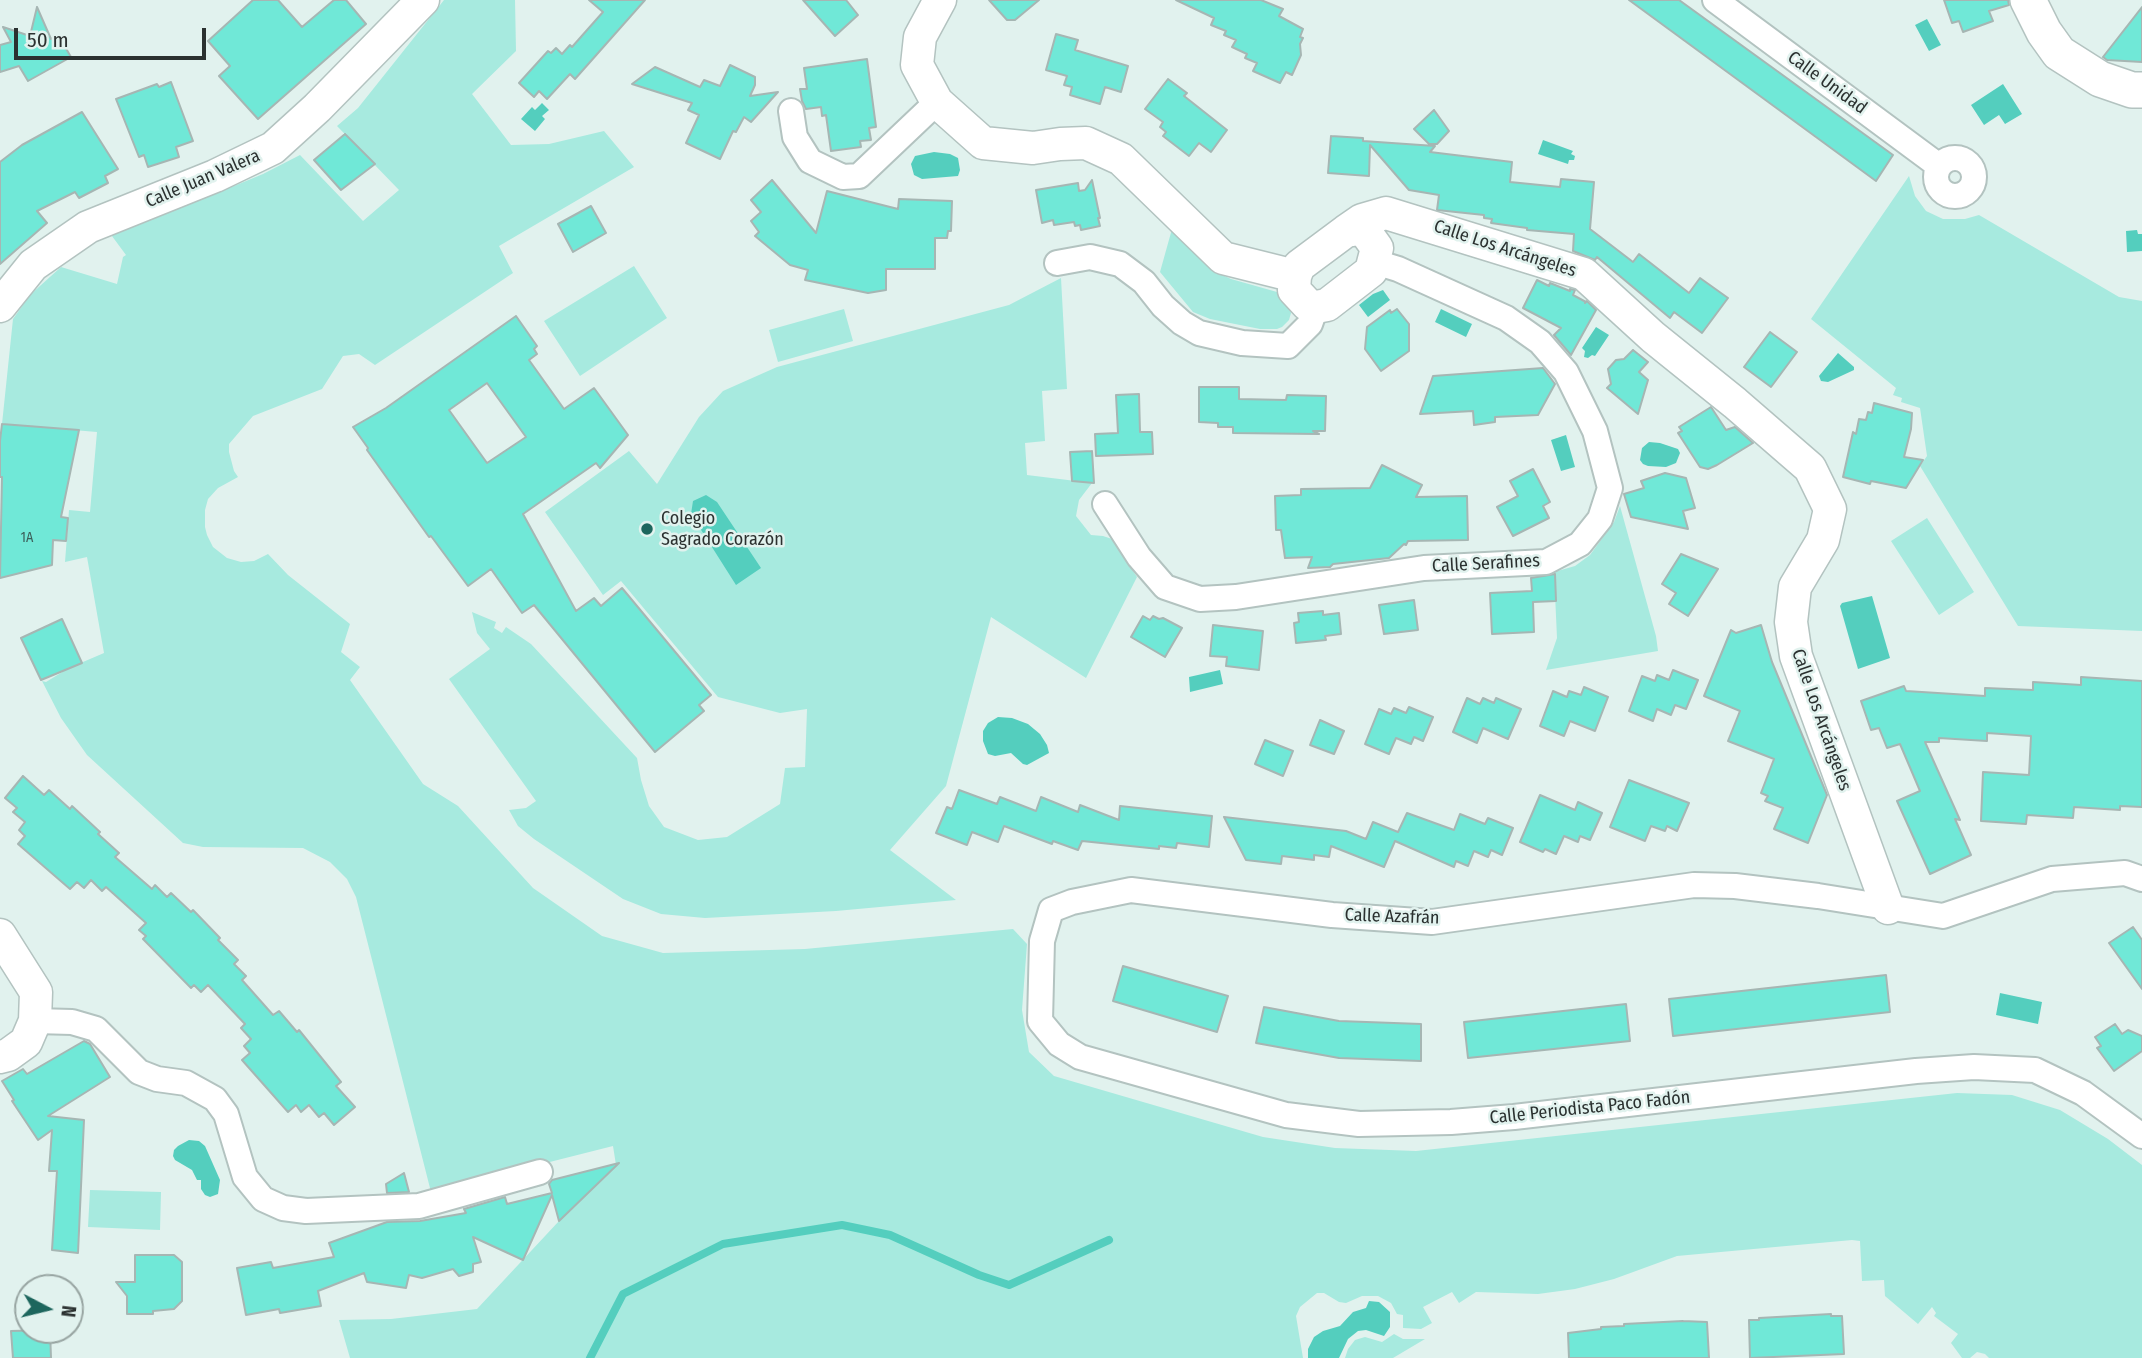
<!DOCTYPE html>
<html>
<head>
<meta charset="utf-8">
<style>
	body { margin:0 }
	#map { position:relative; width:2142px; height:1358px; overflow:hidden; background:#e1f2ee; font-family:"Fira Sans Condensed",sans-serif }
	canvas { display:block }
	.north { position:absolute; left:14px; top:1274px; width:70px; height:70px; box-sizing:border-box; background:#e1f2ee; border:2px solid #98a5a2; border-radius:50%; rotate:97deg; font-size:19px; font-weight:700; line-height:28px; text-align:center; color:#2b3130 }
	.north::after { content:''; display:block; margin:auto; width:24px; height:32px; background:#1d665d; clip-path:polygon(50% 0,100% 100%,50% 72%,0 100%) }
	.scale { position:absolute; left:14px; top:28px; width:192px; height:32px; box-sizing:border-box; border:4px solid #2b3130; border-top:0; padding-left:9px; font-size:21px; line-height:24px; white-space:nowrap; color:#2b3130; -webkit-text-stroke:5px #e1f2ee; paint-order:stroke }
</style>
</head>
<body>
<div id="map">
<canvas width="2142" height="1358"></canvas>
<div class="north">N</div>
<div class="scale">50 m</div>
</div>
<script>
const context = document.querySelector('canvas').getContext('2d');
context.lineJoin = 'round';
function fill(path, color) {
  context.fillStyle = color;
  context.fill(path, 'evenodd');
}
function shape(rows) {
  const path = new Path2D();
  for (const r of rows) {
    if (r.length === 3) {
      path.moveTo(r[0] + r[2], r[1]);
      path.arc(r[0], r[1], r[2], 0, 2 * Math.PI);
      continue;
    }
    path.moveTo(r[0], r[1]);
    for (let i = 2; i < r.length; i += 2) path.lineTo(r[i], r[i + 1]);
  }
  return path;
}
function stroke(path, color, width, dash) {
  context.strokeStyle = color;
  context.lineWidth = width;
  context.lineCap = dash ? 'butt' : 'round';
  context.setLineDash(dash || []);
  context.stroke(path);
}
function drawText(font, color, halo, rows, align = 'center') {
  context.font = font + ' "Fira Sans Condensed",sans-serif';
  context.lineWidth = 5;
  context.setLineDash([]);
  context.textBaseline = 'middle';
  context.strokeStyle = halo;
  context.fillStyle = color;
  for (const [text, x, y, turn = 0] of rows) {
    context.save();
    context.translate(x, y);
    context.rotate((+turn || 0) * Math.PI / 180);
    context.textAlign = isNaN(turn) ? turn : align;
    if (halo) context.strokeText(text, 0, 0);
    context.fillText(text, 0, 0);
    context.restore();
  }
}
const green = shape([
	[444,0,515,0,516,51,472,94,511,145,549,144,604,131,634,167,499,246,513,273,375,365,359,354,343,356,322,389,253,416,229,444,229,452,234,471,238,477,218,488,208,499,205,510,205,527,207,535,213,547,227,558,241,562,254,561,268,554,288,575,350,624,341,652,360,667,350,680,423,784,458,806,533,888,602,936,663,953,805,949,1013,929,1027,944,1022,1010,1029,1052,1054,1076,1263,1137,1335,1148,1416,1151,1957,1093,2012,1095,2060,1110,2108,1139,2142,1165,2142,1358,1989,1358,1985,1354,1977,1352,1970,1358,1962,1358,1951,1343,1958,1334,1934,1316,1936,1313,1932,1307,1918,1324,1885,1296,1884,1280,1862,1281,1860,1241,1852,1240,1677,1256,1614,1279,1575,1289,1538,1294,1476,1292,1459,1303,1452,1292,1423,1307,1432,1323,1421,1329,1403,1328,1403,1315,1397,1314,1391,1303,1378,1296,1362,1296,1346,1303,1339,1302,1324,1293,1317,1293,1300,1307,1296,1316,1303,1358,350,1358,339,1320,391,1319,477,1309,559,1221,616,1165,613,1146,431,1192,356,897,347,879,330,862,303,848,203,847,183,843,87,755,61,718,42,681,46,682,69,668,104,653,87,557,65,562,69,510,90,512,97,432,2,424,13,319,30,295,61,267,117,284,123,257,126,255,109,232,234,186,263,174,300,155,363,221,399,190,337,126,358,108],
	[1909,176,1915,196,1926,211,1943,219,1965,219,1979,215,2119,297,2142,301,2142,631,2018,626,1920,466,1927,456,1920,408,1901,402,1902,398,1893,395,1896,388,1811,319],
	[1172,229,1216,272,1231,279,1277,292,1288,301,1291,313,1289,320,1282,327,1277,329,1260,329,1210,319,1193,312,1160,272],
	[634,266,667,318,580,376,544,321],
	[1061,278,1067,389,1042,391,1045,441,1025,443,1027,475,1092,483,1079,500,1076,516,1091,535,1103,536,1112,539,1137,577,1086,678,991,617,946,786,890,850,956,900,836,911,705,918,661,914,623,899,534,839,518,826,509,810,526,808,536,801,449,679,490,649,477,633,472,612,496,622,494,628,502,633,506,627,531,644,637,758,641,780,649,806,664,827,698,840,727,837,780,804,785,768,805,767,807,709,780,713,718,697,621,581,603,595,545,512,629,451,657,484,699,417,723,391,777,367,1009,305],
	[844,309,853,341,778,362,769,330],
	[1620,506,1656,636,1658,651,1546,670,1557,638,1554,572,1575,566,1590,555,1614,522],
	[1927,518,1974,592,1939,615,1891,541],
	[90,1190,161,1192,160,1230,88,1227],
	[1394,1334,1403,1339,1425,1339,1393,1358,1345,1358,1348,1349,1355,1340,1365,1337,1382,1342]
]);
const water = shape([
	[1927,19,1941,45,1929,51,1915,25],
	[2003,84,2022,114,2005,124,1999,115,1984,125,1971,105],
	[542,103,549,110,542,116,545,119,535,131,521,119,532,107,535,110],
	[1543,140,1573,151,1571,154,1575,156,1574,160,1569,160,1568,164,1538,154],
	[934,152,950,154,958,158,960,170,958,176,922,179,914,175,911,164,915,156],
	[2137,230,2138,234,2142,234,2142,251,2127,252,2126,231],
	[1383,290,1390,300,1368,317,1359,305,1373,294],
	[1441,309,1472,324,1466,337,1435,322],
	[1596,327,1609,335,1595,356,1592,355,1588,358,1584,357,1585,351,1582,348],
	[1838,353,1854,367,1854,370,1828,382,1821,381,1819,376],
	[1566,435,1575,467,1561,471,1551,440],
	[1649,442,1660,443,1678,449,1680,453,1676,463,1666,467,1648,466,1643,464,1640,460,1642,448],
	[706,495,717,502,761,568,736,585,691,514,693,501],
	[1872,596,1890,658,1858,669,1840,606,1842,603],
	[1220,670,1223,684,1190,692,1189,677],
	[998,717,1012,718,1028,724,1040,734,1047,745,1049,753,1027,765,1023,764,1011,753,995,756,988,754,983,741,983,731,988,723],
	[2000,993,2042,1002,2038,1024,1996,1015],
	[189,1140,199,1141,205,1146,220,1180,218,1194,210,1197,205,1195,201,1189,201,1180,197,1180,192,1170,175,1160,173,1156,174,1150,178,1146],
	[1369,1301,1379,1302,1390,1312,1390,1327,1384,1336,1366,1330,1358,1331,1348,1339,1339,1358,1308,1358,1308,1349,1314,1337,1323,1331,1340,1326,1353,1312,1366,1308]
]);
const stream = shape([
	[590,1358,623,1294,723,1244,842,1225,890,1235,979,1275,1009,1285,1109,1240]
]);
const building = shape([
	[253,0,278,0,302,27,334,0,346,0,366,24,258,119,219,76,230,66,208,41,253,0],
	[589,0,645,0,575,79,570,74,547,99,539,91,534,97,519,83,548,51,551,53,556,48,562,54,570,45,572,47,603,12,589,0],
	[803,0,846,0,858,15,835,36,803,0],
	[989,0,1039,0,1015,20,1007,20,989,0],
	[1176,0,1261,0,1283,9,1279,16,1303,29,1300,37,1303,38,1300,44,1301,55,1292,75,1286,72,1280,83,1253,71,1257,63,1245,58,1247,54,1232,47,1236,40,1224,35,1226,31,1211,25,1214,18,1176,0],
	[1629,0,1679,0,1893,155,1876,181,1629,0],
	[1944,0,2008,0,2009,5,1989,11,1993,21,1963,32,1959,21,1952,23,1944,0],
	[37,7,51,39,58,35,71,57,28,81,19,66,0,72,0,45,11,42,3,27,30,36,37,7],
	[2142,7,2142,62,2107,60,2103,57,2142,7],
	[1056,34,1078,40,1075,50,1128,66,1121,92,1105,87,1100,104,1070,95,1072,87,1064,85,1067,76,1046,70,1056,34],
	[867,59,876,127,869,128,871,140,860,141,861,147,831,151,826,115,822,116,821,107,806,109,802,101,800,89,807,89,804,68,867,59],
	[730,65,755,77,755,85,750,96,778,92,751,122,744,117,736,132,733,131,720,159,686,143,699,115,688,110,692,103,632,84,655,67,700,87,704,80,720,86,730,65],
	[1168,79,1187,93,1184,96,1227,130,1211,152,1199,143,1189,156,1163,136,1166,132,1160,127,1163,122,1145,109,1168,79],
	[171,82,193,141,176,147,179,157,148,167,144,155,139,157,116,99,157,84,159,87,171,82],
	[1434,110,1449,131,1437,144,1429,144,1414,129,1434,110],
	[82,112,118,169,105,176,108,183,79,198,75,192,37,211,47,223,0,264,0,162,22,145,82,112],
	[345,134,375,164,341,190,314,160,345,134],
	[1331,136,1363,138,1363,141,1435,146,1430,152,1512,162,1510,182,1560,187,1561,179,1594,182,1590,229,1633,262,1639,254,1689,293,1700,278,1728,298,1702,333,1674,312,1670,318,1597,257,1595,260,1573,251,1574,234,1527,230,1527,228,1491,223,1492,219,1484,218,1484,215,1437,210,1439,195,1409,190,1370,145,1369,176,1328,173,1331,136],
	[772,180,816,233,827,191,898,209,899,199,952,201,951,231,948,231,947,238,935,238,935,269,886,269,886,290,868,293,805,280,808,270,790,265,755,236,759,232,751,221,761,212,751,200,772,180],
	[1092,180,1100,218,1098,218,1100,226,1081,230,1080,225,1075,226,1074,222,1054,225,1053,220,1042,223,1036,190,1078,183,1079,191,1085,190,1092,180],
	[591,206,606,233,573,252,558,224,591,206],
	[1537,280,1549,286,1550,283,1570,291,1570,289,1575,290,1573,295,1586,302,1585,303,1587,301,1596,310,1571,355,1554,335,1561,328,1523,308,1537,280],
	[1397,309,1409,324,1409,351,1381,371,1365,349,1367,327,1390,310,1391,313,1397,309],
	[516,316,537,346,534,349,537,354,529,360,564,409,594,388,628,435,600,468,596,463,523,514,576,611,594,598,601,606,622,588,711,695,699,705,704,711,655,752,534,605,522,613,491,569,468,586,431,536,429,537,367,450,368,448,353,427,386,408,516,316],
	[487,383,526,437,487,463,449,410,487,383],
	[1770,332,1797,352,1771,387,1744,367,1770,332],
	[1633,350,1648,362,1639,372,1648,380,1638,414,1607,388,1611,384,1608,369,1616,360,1624,359,1633,350],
	[1543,368,1555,384,1538,415,1495,417,1495,422,1474,425,1473,411,1420,414,1433,376,1543,368],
	[1199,387,1239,387,1239,399,1286,400,1287,395,1326,396,1325,431,1313,431,1319,434,1233,433,1233,427,1218,427,1218,423,1199,422,1199,387],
	[1139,394,1140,432,1152,432,1153,454,1096,456,1095,434,1118,433,1116,395,1139,394],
	[1874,403,1912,413,1911,429,1904,457,1923,460,1906,488,1871,481,1870,484,1843,477,1853,432,1856,434,1859,419,1866,420,1868,412,1872,413,1874,403],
	[1711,407,1726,430,1735,427,1753,443,1717,465,1708,469,1700,467,1678,433,1682,431,1679,427,1711,407],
	[2,424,79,430,61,517,68,518,66,541,53,540,52,565,0,578,2,477,0,477,0,441,2,424],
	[1092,451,1094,483,1072,481,1070,452,1092,451],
	[1382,465,1422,485,1416,497,1467,496,1468,540,1408,541,1406,545,1404,544,1389,558,1333,564,1330,567,1308,568,1312,557,1285,558,1281,530,1276,530,1275,496,1301,495,1301,489,1370,488,1382,465],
	[1533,469,1550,502,1543,506,1549,518,1513,536,1497,507,1518,496,1510,481,1533,469],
	[1665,473,1686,478,1695,508,1683,511,1688,529,1631,517,1624,494,1644,488,1641,481,1665,473],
	[1681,554,1718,569,1688,616,1669,604,1676,593,1662,584,1681,554],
	[1555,574,1556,601,1533,602,1534,632,1492,634,1490,593,1532,591,1531,578,1555,574],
	[1414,600,1418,630,1384,634,1379,605,1414,600],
	[1323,611,1323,615,1339,613,1341,634,1325,636,1326,640,1296,643,1294,623,1299,622,1298,613,1323,611],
	[1143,616,1150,620,1153,616,1159,619,1163,618,1182,628,1165,657,1131,637,1143,616],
	[62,619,82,663,41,680,21,638,62,619],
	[1213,625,1263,631,1259,670,1226,666,1227,657,1210,656,1213,625],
	[1761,625,1772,662,1827,795,1808,843,1774,829,1783,808,1765,801,1768,796,1761,793,1774,759,1728,741,1740,711,1704,696,1731,630,1736,633,1761,625],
	[1673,670,1698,680,1686,709,1675,705,1671,715,1657,709,1653,721,1629,711,1642,676,1655,681,1657,675,1669,680,1673,670],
	[2081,677,2142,681,2142,807,2120,806,2120,810,2074,807,2073,818,2027,815,2026,824,1981,821,1983,772,2029,775,2031,736,1987,733,1987,741,1939,738,1939,742,1925,742,1960,820,1955,819,1971,855,1930,874,1897,801,1920,791,1900,744,1887,748,1879,728,1871,730,1861,701,1904,686,1906,691,1985,696,1985,688,2033,690,2033,682,2081,685,2081,677],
	[1584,687,1608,697,1595,731,1570,721,1564,736,1540,726,1553,691,1567,697,1569,691,1581,695,1584,687],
	[1467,698,1480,704,1483,698,1494,703,1496,698,1521,709,1508,739,1483,728,1477,743,1453,732,1467,698],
	[1409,707,1433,717,1423,741,1414,737,1411,744,1396,738,1389,754,1365,744,1379,709,1391,714,1394,708,1406,713,1409,707],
	[1320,720,1344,731,1334,754,1310,745,1320,720],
	[1265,740,1293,751,1283,776,1255,764,1265,740],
	[23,776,44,795,49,790,70,809,72,806,100,832,98,834,119,853,115,857,152,889,155,885,167,897,171,893,191,912,193,910,220,938,218,940,238,960,234,964,246,976,242,980,273,1015,279,1011,297,1032,299,1030,341,1082,336,1086,355,1107,334,1125,324,1113,319,1117,309,1105,301,1112,296,1105,288,1112,242,1060,250,1053,244,1046,251,1039,241,1028,245,1024,208,985,201,992,194,985,191,988,143,939,146,936,139,930,146,923,106,887,102,891,91,880,84,888,77,882,70,889,18,844,25,836,19,830,25,822,13,812,17,808,5,798,23,776],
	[1629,780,1689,803,1677,831,1667,826,1665,831,1651,826,1645,841,1610,827,1629,780],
	[959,790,997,804,1000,797,1036,811,1041,797,1078,812,1080,805,1119,820,1120,806,1212,816,1209,847,1177,843,1176,848,1159,846,1159,849,1082,841,1078,850,1053,841,1052,844,1004,826,998,842,972,832,967,845,936,833,947,807,952,809,959,790],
	[1540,795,1575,810,1578,802,1602,813,1590,840,1580,836,1578,842,1564,836,1556,854,1545,849,1543,852,1520,842,1540,795],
	[1407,813,1454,830,1460,814,1485,824,1488,818,1513,828,1502,855,1491,850,1488,857,1474,851,1468,866,1456,861,1454,867,1395,841,1384,867,1331,846,1329,857,1314,855,1314,860,1282,856,1281,864,1246,860,1224,817,1346,831,1366,839,1373,822,1398,832,1407,813],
	[2133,927,2142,940,2142,989,2109,943,2133,927],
	[1123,966,1228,996,1217,1032,1113,1001,1123,966],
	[1886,975,1890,1012,1673,1036,1669,999,1886,975],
	[1626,1004,1630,1041,1468,1058,1464,1022,1626,1004],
	[1264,1007,1339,1021,1421,1024,1421,1061,1339,1058,1256,1043,1264,1007],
	[2115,1024,2122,1034,2128,1030,2142,1036,2142,1051,2114,1071,2097,1048,2101,1046,2095,1037,2115,1024],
	[84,1041,90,1044,110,1077,48,1116,84,1120,78,1253,52,1250,57,1171,49,1171,52,1130,38,1140,12,1101,14,1100,2,1081,23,1069,27,1074,84,1041],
	[619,1163,559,1221,552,1195,523,1260,473,1237,481,1262,473,1264,473,1272,459,1276,453,1269,422,1278,409,1275,406,1288,367,1282,364,1273,318,1291,321,1306,280,1313,279,1309,246,1315,237,1268,271,1262,273,1268,334,1257,329,1243,387,1222,420,1221,466,1213,464,1209,505,1197,507,1204,552,1193,549,1184,552,1180,619,1163],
	[404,1173,409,1192,387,1193,386,1184,404,1173],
	[135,1255,174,1255,182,1262,182,1301,174,1309,153,1311,153,1314,127,1314,127,1296,116,1282,135,1282,135,1255],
	[1831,1314,1831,1316,1842,1316,1844,1354,1750,1358,1749,1320,1759,1320,1759,1318,1831,1314],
	[1683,1321,1707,1322,1709,1358,1569,1358,1568,1333,1601,1329,1601,1327,1624,1326,1624,1324,1683,1321],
	[50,1330,51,1358,13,1358,11,1331,50,1330]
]);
const minor = shape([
	[1715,0,1939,166],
	[791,111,795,137,810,161,843,177,859,176,937,102],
	[1955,177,19],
	[1057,263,1090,257,1120,264,1144,282,1163,306,1182,323,1199,333,1242,343,1288,346,1310,324,1316,307],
	[1105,504,1139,557,1165,587,1200,599,1236,597,1424,568,1546,562,1580,544,1600,519,1610,488,1595,431,1566,372,1540,342,1506,318,1398,269,1375,262],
	[2142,879,2125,873,2052,879,1943,916,1818,896,1735,886,1694,885,1432,922,1332,915,1131,890,1072,902,1051,910,1042,941,1040,1021,1059,1044,1080,1057,1286,1115,1359,1124,1451,1122,1514,1117,1916,1071,1974,1067,2035,1070,2083,1093,2142,1136],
	[35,1021,72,1022,96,1029,139,1072,157,1079,186,1083,215,1099,226,1114,245,1177,263,1199,283,1208,306,1211,419,1206,540,1172]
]);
const tertiary = shape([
	[940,0,920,37,917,65,937,102,983,143,1033,148,1060,144,1086,143,1121,159,1223,258,1295,276],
	[1359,229,1367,234,1377,248,1371,271,1327,305,1316,307,1308,305,1294,290,1295,276,1299,266,1346,231,1359,229],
	[1346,231,1362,220,1386,213,1584,274,1653,337,1735,403,1810,468,1830,509,1823,540,1795,587,1791,622,1796,656,1888,908],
	[0,306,33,265,88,227,215,176,273,148,317,108,423,0],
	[0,935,36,992,35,1021,26,1042,8,1055,0,1057]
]);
const secondary = shape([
	[2028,0,2044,32,2059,53,2100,79,2132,90,2142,90]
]);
const markers = [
	[647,529,7,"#1d665d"]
];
const numberNames = [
	["1A",27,538]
];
const streetNames = [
	["Calle Unidad",1827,83,36],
	["Calle Juan Valera",203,179,-23],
	["Calle Los Arcángeles",1505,249,18],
	["Calle Serafines",1486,564,-3],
	["Calle Los Arcángeles",1821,720,71],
	["Calle Azafrán",1392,917,2],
	["Calle Periodista Paco Fadón",1590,1108,-6]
];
const poiNames = [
	["Colegio",661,519],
	["Sagrado Corazón",661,540]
];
fill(green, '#a7eadf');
fill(water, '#54cebe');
stroke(stream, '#54cebe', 8);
fill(building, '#70e8d7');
stroke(building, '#a6b6b3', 2);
stroke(minor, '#b3c3c0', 28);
stroke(tertiary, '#b3c3c0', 35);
stroke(secondary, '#b3c3c0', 38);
stroke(minor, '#fff', 24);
stroke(tertiary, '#fff', 32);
stroke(secondary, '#fff', 35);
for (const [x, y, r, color] of markers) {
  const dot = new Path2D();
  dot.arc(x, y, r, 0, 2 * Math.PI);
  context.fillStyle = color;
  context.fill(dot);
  stroke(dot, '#e1f2ee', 2.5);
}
drawText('14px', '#3c5f5a', null, numberNames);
drawText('18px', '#2b3130', '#e1f2ee', streetNames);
drawText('18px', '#2b3130', '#e1f2ee', poiNames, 'left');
</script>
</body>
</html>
